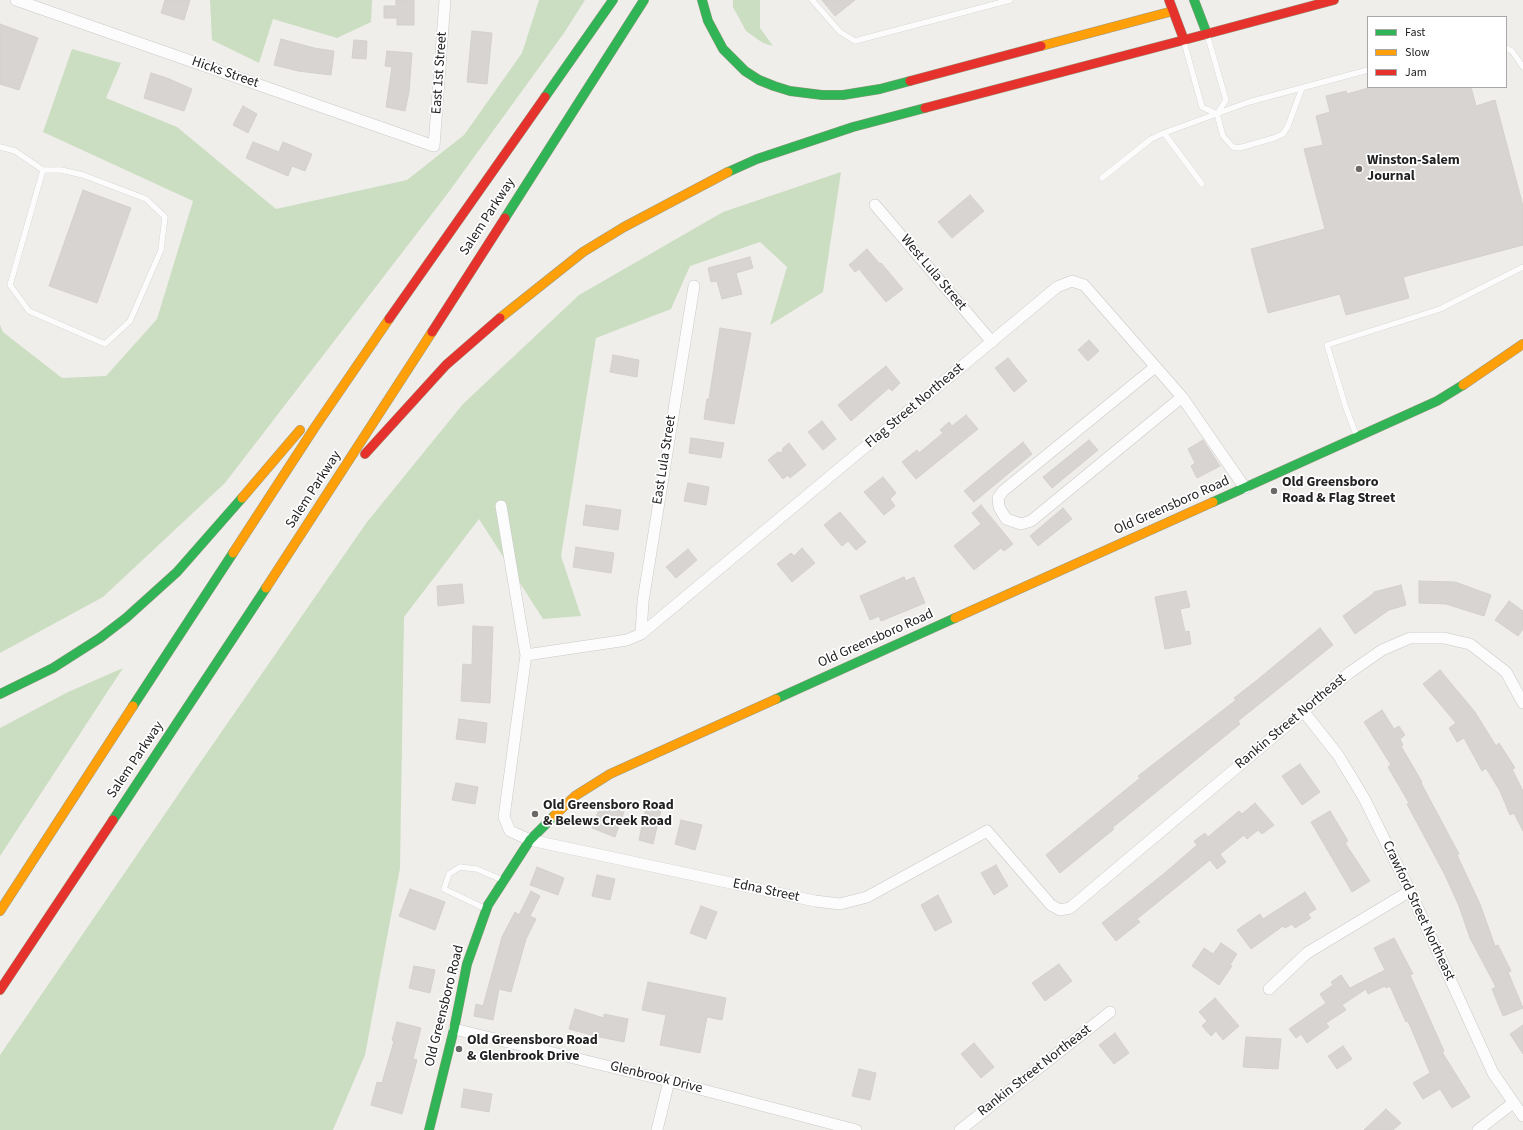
<!DOCTYPE html>
<html>
<head>
<meta charset="utf-8">
<style>
	body { margin:0 }
	#map { position:relative; width:1523px; height:1130px; overflow:hidden; background:#f0eeeb; font-family:"Source Sans 3",sans-serif }
	canvas { display:block }
	.legend { position:absolute; left:1367px; top:16px; width:140px; height:72px; box-sizing:border-box; background:#fff; border:1px solid #a7a7a7; margin:0; padding:5px 7px; list-style:none; font-size:12px; color:#222 }
	.legend li { display:flex; align-items:center; gap:8px; height:20px }
	.legend b { width:20px; border:1px solid #a7a7a7 }
</style>
</head>
<body>
<div id="map">
<canvas width="1523" height="1130"></canvas>
<ul class="legend">
<li><b style="height:5px;background:#30b455"></b>Fast</li>
<li><b style="height:5px;background:#ff9f0a"></b>Slow</li>
<li><b style="height:5px;background:#e5322d"></b>Jam</li>
</ul>
</div>
<script>
const context = document.querySelector('canvas').getContext('2d');
context.lineJoin = 'round';
function fill(path, color) {
  context.fillStyle = color;
  context.fill(path, 'evenodd');
}
function shape(rows) {
  const path = new Path2D();
  for (const r of rows) {
    path.moveTo(r[0], r[1]);
    for (let i = 2; i < r.length; i += 2) path.lineTo(r[i], r[i + 1]);
  }
  return path;
}
function stroke(path, color, width, dash) {
  context.strokeStyle = color;
  context.lineWidth = width;
  context.lineCap = dash ? 'butt' : 'round';
  context.setLineDash(dash || []);
  context.stroke(path);
}
function drawText(font, color, halo, rows, align = 'center') {
  context.font = font + ' "Source Sans 3",sans-serif';
  context.lineWidth = 3.5;
  context.setLineDash([]);
  context.textBaseline = 'middle';
  context.strokeStyle = halo;
  context.fillStyle = color;
  for (const [text, x, y, turn = 0] of rows) {
    context.save();
    context.translate(x, y);
    context.rotate((+turn || 0) * Math.PI / 180);
    context.textAlign = isNaN(turn) ? turn : align;
    if (halo) context.strokeText(text, 0, 0);
    context.fillText(text, 0, 0);
    context.restore();
  }
}
const forest = shape([
	[210,0,372,0,371,22,337,38,273,19,259,63,212,40],
	[539,0,585,0,564,33,448,193,225,483,103,597,0,653,0,325,3,332,62,378,106,376,157,319,193,201,43,132,72,49,121,63,106,98,177,127,276,209,407,180,464,135,522,53],
	[733,0,760,0,760,28,773,46,763,43,746,31,733,7],
	[841,172,823,292,770,325,787,267,760,242,690,266,671,309,596,338,561,556,581,616,543,619,479,519,404,617,400,868,365,1055,333,1130,0,1130,0,1055,195,770,367,522,463,404,579,295,723,212],
	[123,668,0,856,0,728,68,692]
]);
const building = shape([
	[165,0,190,0,184,20,161,13,165,0],
	[396,0,414,0,414,25,397,25,397,18,384,18,384,6,396,6,396,0],
	[822,0,855,0,835,16,822,0],
	[0,24,38,38,19,90,0,84,0,24],
	[472,31,492,33,487,84,467,82,472,31],
	[281,39,314,48,334,51,331,75,298,71,274,65,281,39],
	[354,40,367,41,366,59,352,58,354,40],
	[387,51,412,53,409,92,405,111,386,107,392,67,385,66,387,51],
	[151,73,167,78,192,89,184,111,144,98,151,73],
	[1372,87,1471,87,1476,106,1495,100,1523,206,1523,245,1403,277,1409,298,1346,315,1340,294,1268,313,1251,249,1325,229,1304,149,1323,145,1316,116,1330,112,1326,96,1346,91,1347,94,1372,87],
	[243,106,257,114,248,133,233,125,243,106],
	[253,142,279,152,283,142,312,154,305,171,292,166,288,176,246,158,253,142],
	[83,190,131,208,97,303,49,286,83,190],
	[970,195,984,211,952,238,938,222,970,195],
	[867,249,880,264,881,263,903,289,886,302,859,269,855,272,849,265,867,249],
	[750,257,753,268,736,273,742,294,722,299,717,281,711,282,708,268,750,257],
	[720,328,751,333,734,424,704,419,707,399,709,399,720,328],
	[1089,340,1099,351,1088,361,1078,350,1089,340],
	[613,355,639,360,637,377,610,372,613,355],
	[1008,358,1027,381,1014,392,995,368,1008,358],
	[886,366,900,383,892,391,889,388,851,421,838,405,886,366],
	[966,415,978,429,916,479,902,462,917,450,919,453,943,433,940,430,949,422,952,426,966,415],
	[822,421,836,439,823,450,808,432,822,421],
	[691,438,724,443,721,458,689,453,691,438],
	[1089,440,1098,450,1052,488,1043,477,1089,440],
	[1203,440,1220,466,1197,478,1191,466,1195,463,1188,449,1203,440],
	[1023,442,1032,454,974,502,964,491,1023,442],
	[789,443,806,465,790,478,788,475,783,479,768,460,778,452,782,453,783,448,789,443],
	[883,477,896,493,890,499,895,506,884,515,864,492,883,477],
	[688,483,709,487,706,505,684,501,688,483],
	[586,505,621,510,618,530,583,525,586,505],
	[981,505,1013,544,1004,551,1001,548,974,570,954,546,981,524,972,513,981,505],
	[1063,508,1072,519,1038,546,1030,536,1063,508],
	[840,512,866,542,856,550,848,541,842,546,824,525,840,512],
	[576,547,614,553,611,573,573,567,576,547],
	[802,548,815,563,792,582,777,564,791,553,794,556,802,548],
	[688,549,697,560,676,578,666,567,688,549],
	[904,577,906,581,914,577,925,603,881,621,879,616,870,620,860,596,904,577],
	[1419,581,1455,582,1491,595,1484,616,1446,604,1419,603,1419,581],
	[462,584,464,603,438,606,437,586,462,584],
	[1401,585,1406,605,1389,610,1355,634,1343,616,1374,593,1374,592,1401,585],
	[1186,591,1190,607,1180,609,1185,632,1189,631,1191,644,1165,649,1155,597,1186,591],
	[1509,601,1523,611,1523,629,1518,636,1495,620,1509,601],
	[473,626,493,627,490,703,461,701,463,664,472,665,473,626],
	[1320,628,1333,645,1238,721,1240,724,1112,828,1114,829,1060,873,1046,855,1140,778,1138,776,1236,700,1234,698,1256,681,1320,628],
	[1440,670,1475,712,1496,746,1499,743,1515,768,1512,769,1523,791,1523,831,1514,813,1510,815,1500,791,1486,768,1482,771,1464,738,1457,742,1449,728,1456,723,1423,684,1440,670],
	[1382,710,1394,729,1399,726,1405,735,1400,739,1403,745,1401,746,1422,782,1421,783,1459,854,1457,855,1480,904,1495,946,1498,945,1511,971,1508,972,1523,1008,1503,1016,1492,989,1496,987,1470,938,1459,906,1445,875,1407,804,1409,803,1388,767,1391,765,1364,722,1382,710],
	[459,719,487,723,485,743,456,739,459,719],
	[1300,764,1320,792,1302,805,1282,776,1300,764],
	[456,783,478,787,475,804,452,800,456,783],
	[1255,803,1274,825,1262,834,1258,830,1247,839,1244,835,1220,854,1226,862,1217,869,1210,860,1137,919,1140,922,1116,941,1102,923,1166,872,1197,845,1194,841,1205,833,1208,837,1239,811,1242,814,1255,803],
	[601,804,624,812,615,837,592,828,601,804],
	[646,807,661,810,653,844,639,840,646,807],
	[1330,811,1348,841,1345,843,1370,881,1352,892,1311,822,1330,811],
	[681,820,702,825,695,850,675,844,681,820],
	[996,865,1008,886,994,895,981,873,996,865],
	[537,867,564,878,558,895,530,885,537,867],
	[597,875,615,879,610,900,592,896,597,875],
	[410,889,445,902,435,930,399,916,410,889],
	[531,891,540,896,530,916,536,919,526,939,511,992,499,989,493,1020,474,1016,476,1004,483,1006,502,937,515,912,519,915,531,891],
	[1305,892,1316,909,1308,914,1311,918,1295,928,1292,924,1285,928,1283,926,1251,949,1237,930,1260,914,1263,919,1305,892],
	[938,895,952,922,935,931,921,905,938,895],
	[701,906,717,912,706,939,690,933,701,906],
	[1394,938,1413,974,1410,975,1444,1051,1442,1052,1470,1097,1452,1108,1440,1089,1423,1099,1413,1083,1430,1073,1408,1021,1406,1022,1390,986,1386,988,1385,986,1368,994,1366,989,1342,1005,1346,1010,1326,1023,1329,1027,1307,1043,1301,1034,1296,1038,1289,1029,1326,1003,1320,994,1333,985,1331,982,1341,975,1350,988,1385,970,1374,948,1394,938],
	[1221,943,1237,954,1230,965,1232,966,1219,985,1192,966,1204,948,1213,954,1221,943],
	[1059,964,1072,981,1045,1001,1032,983,1059,964],
	[414,966,435,970,430,993,409,988,414,966],
	[648,982,726,998,722,1020,707,1017,700,1053,660,1045,666,1015,642,1010,648,982],
	[1215,998,1239,1026,1223,1040,1216,1031,1211,1036,1202,1026,1207,1021,1199,1012,1215,998],
	[575,1009,604,1018,604,1014,628,1019,624,1042,595,1036,569,1029,575,1009],
	[397,1022,421,1028,413,1059,417,1060,402,1114,371,1105,377,1082,382,1083,394,1041,392,1040,397,1022],
	[1523,1025,1523,1054,1510,1034,1523,1025],
	[1115,1033,1129,1053,1114,1064,1099,1045,1115,1033],
	[1246,1037,1281,1039,1278,1069,1243,1067,1246,1037],
	[974,1043,994,1067,981,1078,961,1054,974,1043],
	[1343,1046,1352,1059,1337,1069,1328,1056,1343,1046],
	[859,1069,876,1073,870,1100,852,1096,859,1069],
	[464,1089,492,1094,489,1112,461,1107,464,1089],
	[1386,1109,1401,1123,1393,1130,1364,1130,1386,1109]
]);
const lane = shape([
	[812,0,840,32,855,41,1010,0],
	[1207,34,1226,100,1217,114,1223,136,1233,147,1239,148,1274,138,1283,134,1288,126,1302,88],
	[1184,42,1202,107,1217,114],
	[1506,48,1512,51,1523,67],
	[1164,133,1202,184],
	[0,147,15,151,43,170,61,170,83,175,146,199,165,217,161,250,130,321,105,344,29,311,10,285,43,170],
	[1102,178,1151,139,1164,133,1249,102,1368,70],
	[1357,437,1346,408,1327,345,1440,309,1523,267],
	[486,909,444,889,449,874,460,867,477,869,502,880]
]);
const street = shape([
	[16,0,434,146,445,0],
	[875,205,992,342],
	[1155,367,1003,491,998,498,999,507,1006,519,1021,524,1031,521,1182,397],
	[501,506,526,655,504,817,510,831,530,840,815,901,840,904,867,897,987,831,1051,905,1060,910,1070,908,1349,673,1382,650,1410,638,1444,638,1470,644,1506,672,1523,703],
	[641,634,643,601,694,286],
	[526,655,627,640,641,634,1057,287,1072,281,1084,285,1182,397,1245,488],
	[1304,712,1338,755,1364,798,1410,891,1493,1073,1523,1116],
	[1269,989,1307,953,1410,891],
	[454,1029,669,1081,856,1130],
	[657,1130,669,1081],
	[960,1130,1110,1012],
	[1478,1130,1513,1103]
]);
const fast = shape([
	[702,0,708,21,723,49,745,71,759,80,774,86,790,91,822,95,843,95,880,89,910,81],
	[1194,0,1207,34],
	[545,97,613,0],
	[728,172,757,159,853,127,925,108],
	[505,218,644,0],
	[1213,502,1437,401,1463,385],
	[0,694,53,668,100,638,126,618,177,572,242,498],
	[776,699,955,618],
	[133,706,233,553],
	[113,820,266,588],
	[429,1130,454,1029,467,964,488,905,530,840,554,816]
]);
const slow = shape([
	[1041,46,1173,11],
	[500,318,583,252,624,227,728,172],
	[1463,385,1523,344],
	[242,498,300,430],
	[233,553,315,427,389,319],
	[266,588,432,332],
	[955,618,1213,502],
	[554,816,575,796,610,774,776,699],
	[0,911,133,706]
]);
const jam = shape([
	[1169,0,1184,40,1334,0],
	[910,81,1041,46],
	[925,108,1184,40],
	[389,319,545,97],
	[432,332,505,218],
	[365,454,446,365,500,318],
	[0,990,113,820]
]);
const markers = [
	[1359,169,4,"#6a6968"],
	[1274,491,4,"#6a6968"],
	[535,814,4,"#6a6968"],
	[459,1049,4,"#6a6968"]
];
const streetNames = [
	["Hicks Street",225,73,19],
	["East 1st Street",440,73,-86],
	["Salem Parkway",488,217,-57],
	["West Lula Street",933,273,50],
	["Flag Street Northeast",915,406,-40],
	["East Lula Street",665,460,-81],
	["Salem Parkway",314,490,-57],
	["Old Greensboro Road",1172,506,-24],
	["Old Greensboro Road",876,639,-24],
	["Rankin Street Northeast",1291,722,-40],
	["Salem Parkway",136,760,-56],
	["Edna Street",766,891,12],
	["Crawford Street Northeast",1418,911,65],
	["Old Greensboro Road",445,1006,-76],
	["Rankin Street Northeast",1035,1071,-38],
	["Glenbrook Drive",656,1078,14]
];
const poiNames = [
	["Winston-Salem",1367,161],
	["Journal",1367,177],
	["Old Greensboro",1282,483],
	["Road & Flag Street",1282,499],
	["Old Greensboro Road",543,806],
	["& Belews Creek Road",543,822],
	["Old Greensboro Road",467,1041],
	["& Glenbrook Drive",467,1057]
];
fill(forest, '#cbdec1');
fill(building, '#d7d4d2');
stroke(building, '#d3d0cc', 1);
stroke(lane, '#c9c8c7', 6);
stroke(street, '#c9c8c7', 12);
stroke(fast, '#999a82', 10);
stroke(slow, '#999a82', 10);
stroke(jam, '#999a82', 10);
stroke(lane, '#fdfcfc', 5.5);
stroke(street, '#fdfcfc', 11);
stroke(fast, '#30b455', 9);
stroke(slow, '#ff9f0a', 9);
stroke(jam, '#e5322d', 9);
for (const [x, y, r, color] of markers) {
  const dot = new Path2D();
  dot.arc(x, y, r, 0, 2 * Math.PI);
  context.fillStyle = color;
  context.fill(dot);
  stroke(dot, '#fff', 1.5);
}
drawText('14px', '#222', '#fff', streetNames);
drawText('bold 14px', '#222', '#fff', poiNames, 'left');
</script>
</body>
</html>
